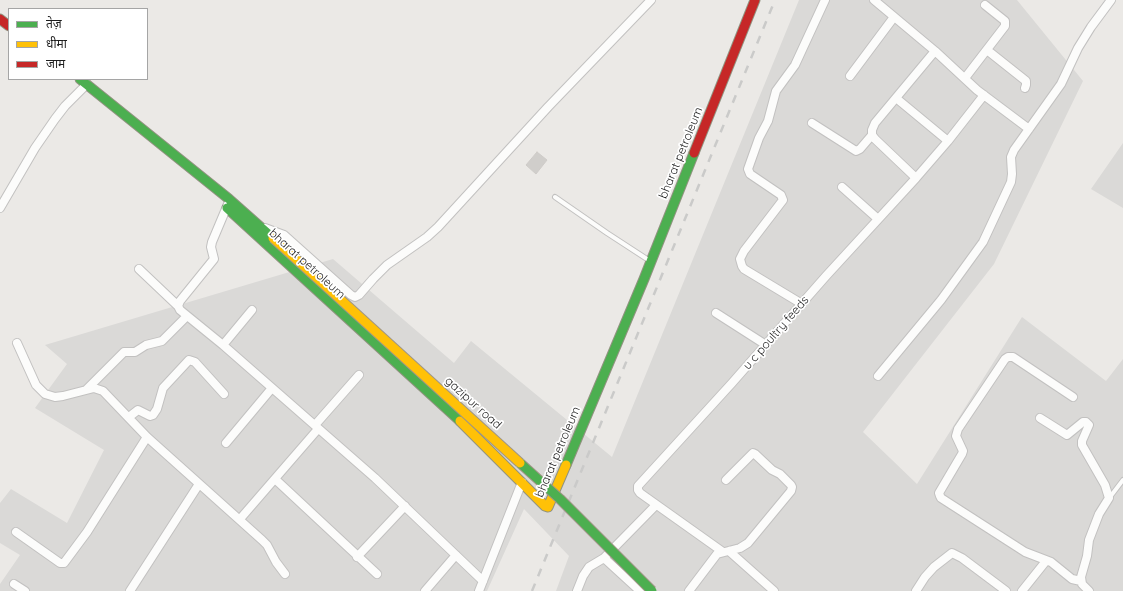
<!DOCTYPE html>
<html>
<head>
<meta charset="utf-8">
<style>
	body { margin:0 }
	#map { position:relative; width:1123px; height:591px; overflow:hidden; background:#ebe9e6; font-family:Quicksand,"Noto Sans Devanagari",sans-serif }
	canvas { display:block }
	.legend { position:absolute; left:8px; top:8px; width:140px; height:72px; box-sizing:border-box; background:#fff; border:1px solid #a5a5a5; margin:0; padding:5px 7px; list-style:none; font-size:12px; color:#1d1d1d }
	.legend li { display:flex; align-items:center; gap:8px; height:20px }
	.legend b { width:20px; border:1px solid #a5a5a5 }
</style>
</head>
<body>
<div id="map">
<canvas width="1123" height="591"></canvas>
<ul class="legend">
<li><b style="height:5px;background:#4caf50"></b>तेज़</li>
<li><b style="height:5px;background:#ffc107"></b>धीमा</li>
<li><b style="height:5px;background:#c62828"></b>जाम</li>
</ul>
</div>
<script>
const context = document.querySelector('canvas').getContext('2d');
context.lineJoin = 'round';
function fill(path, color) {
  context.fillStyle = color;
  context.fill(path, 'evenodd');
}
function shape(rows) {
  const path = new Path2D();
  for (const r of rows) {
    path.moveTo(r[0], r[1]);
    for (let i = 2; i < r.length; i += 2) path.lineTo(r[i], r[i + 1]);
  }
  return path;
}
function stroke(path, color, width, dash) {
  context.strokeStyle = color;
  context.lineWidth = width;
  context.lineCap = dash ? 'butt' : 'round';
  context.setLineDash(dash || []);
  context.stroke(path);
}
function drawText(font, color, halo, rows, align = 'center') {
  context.font = font + ' Quicksand,sans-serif';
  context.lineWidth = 3.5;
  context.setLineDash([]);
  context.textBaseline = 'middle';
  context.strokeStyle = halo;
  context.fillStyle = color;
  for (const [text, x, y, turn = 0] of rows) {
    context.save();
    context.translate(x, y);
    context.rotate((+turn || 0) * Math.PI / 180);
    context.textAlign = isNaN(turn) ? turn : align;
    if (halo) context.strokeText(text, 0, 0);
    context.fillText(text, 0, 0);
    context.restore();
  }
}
const residential = shape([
	[799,0,1017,0,1083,81,994,264,863,432,917,484,1022,317,1106,381,1123,359,1123,591,556,591,569,556,524,509,487,591,0,591,0,584,20,555,0,543,0,503,11,489,67,523,104,450,35,408,67,364,45,345,333,259,454,363,471,341,612,457],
	[1123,143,1123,208,1091,189]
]);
const building = shape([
	[537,152,547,160,536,174,526,165,537,152]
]);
const lane = shape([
	[555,197,607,233,650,261],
	[1110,497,1123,480]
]);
const street = shape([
	[874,0,935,51,977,90,1029,129],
	[987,50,1026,81,1026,85,1025,88],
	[850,76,894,17],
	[965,78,1005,26,1005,21,985,5],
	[896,98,948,141],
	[812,123,856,151,860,149,872,135],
	[916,178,875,139,872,135,872,130,875,123,935,51],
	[842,187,878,219],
	[228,204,212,242,211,247,214,259,180,301,178,306,180,310,223,345,375,478,483,581],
	[0,208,35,148,55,119,65,106,87,84],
	[265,228,284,235,351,295,355,297,359,295,373,279,387,265,427,237,438,227,548,107,651,0],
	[139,269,178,306],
	[802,304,744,269,742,266,740,259,744,251,783,200,781,195,750,174,748,169,759,138,768,121,776,91,795,65,825,0],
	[716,313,766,345],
	[17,343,36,385,45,394,55,397,63,396,94,388,103,391,147,437,262,540,267,545,276,562,285,574],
	[223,345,252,310],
	[878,376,941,300,983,242,1011,182,1012,174,1011,157,1014,150,1061,84,1078,48,1091,27,1111,0],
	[87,389,124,352,135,352,146,345,162,341,187,316],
	[1073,397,1013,357,1008,357,1005,359,958,429,956,436,963,451,962,454,939,493,940,496,941,498,1025,552,1051,562,1072,579,1081,581],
	[129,417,138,410,150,416,153,415,157,409,163,388,189,360,195,362,224,394],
	[1040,418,1067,435,1083,422,1086,422,1089,425,1082,441,1082,445,1105,485,1109,498,1099,514,1089,540,1087,556,1081,577,1082,584,1089,591],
	[315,425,359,375],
	[226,443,272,388],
	[275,479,377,574],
	[240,519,318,429],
	[16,532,60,563,64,563,87,532,147,437],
	[729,551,774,591],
	[723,552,640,493,638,490,638,486,732,383,826,276,916,178,948,141,984,95],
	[357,557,405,506],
	[604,558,640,591],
	[14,584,25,591],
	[130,591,199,484],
	[425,591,456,555],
	[479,591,522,482],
	[577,591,583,576,589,567,604,558,656,505],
	[689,591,717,554,740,548,748,543,791,491,792,487,791,485,780,474,772,470,755,454,753,453,726,480],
	[916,591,925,577,934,567,952,553,962,558,1006,591],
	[1022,591,1046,561]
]);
const fast = shape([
	[80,79,229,199,273,238],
	[227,208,460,421],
	[566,465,644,279,694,153]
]);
const slow = shape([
	[460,421,545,506,548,507,566,465]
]);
const jam = shape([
	[0,19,9,26],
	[694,153,755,0]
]);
const rail = shape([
	[532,591,775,0]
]);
const fastBridge = shape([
	[520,463,560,499,652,591]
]);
const slowBridge = shape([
	[273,238,520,463]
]);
const streetNames = [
	["bharat petroleum",681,153,-68],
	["bharat petroleum",307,264,42],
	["u c poultry feeds",776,333,-49],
	["gazipur road",473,403,42],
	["bharat petroleum",558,452,-67]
];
fill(residential, '#dad9d7');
fill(building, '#d0cecb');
stroke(building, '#cecbc8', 1);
stroke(lane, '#c2c1c0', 6);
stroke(street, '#c2c1c0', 10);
stroke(fast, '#919380', 11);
stroke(slow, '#919380', 11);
stroke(jam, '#919380', 11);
stroke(lane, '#fcfcfb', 4);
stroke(street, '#fcfcfb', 8);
stroke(fast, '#4caf50', 9);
stroke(slow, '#ffc107', 9);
stroke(jam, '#c62828', 9);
stroke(rail, '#cacac9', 2.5, [8, 8]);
stroke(fastBridge, '#9f9686', 11, []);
stroke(slowBridge, '#9f9686', 11, []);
stroke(fastBridge, '#4caf50', 9);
stroke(slowBridge, '#ffc107', 9);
drawText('12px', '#1d1d1d', '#fff', streetNames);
</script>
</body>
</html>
